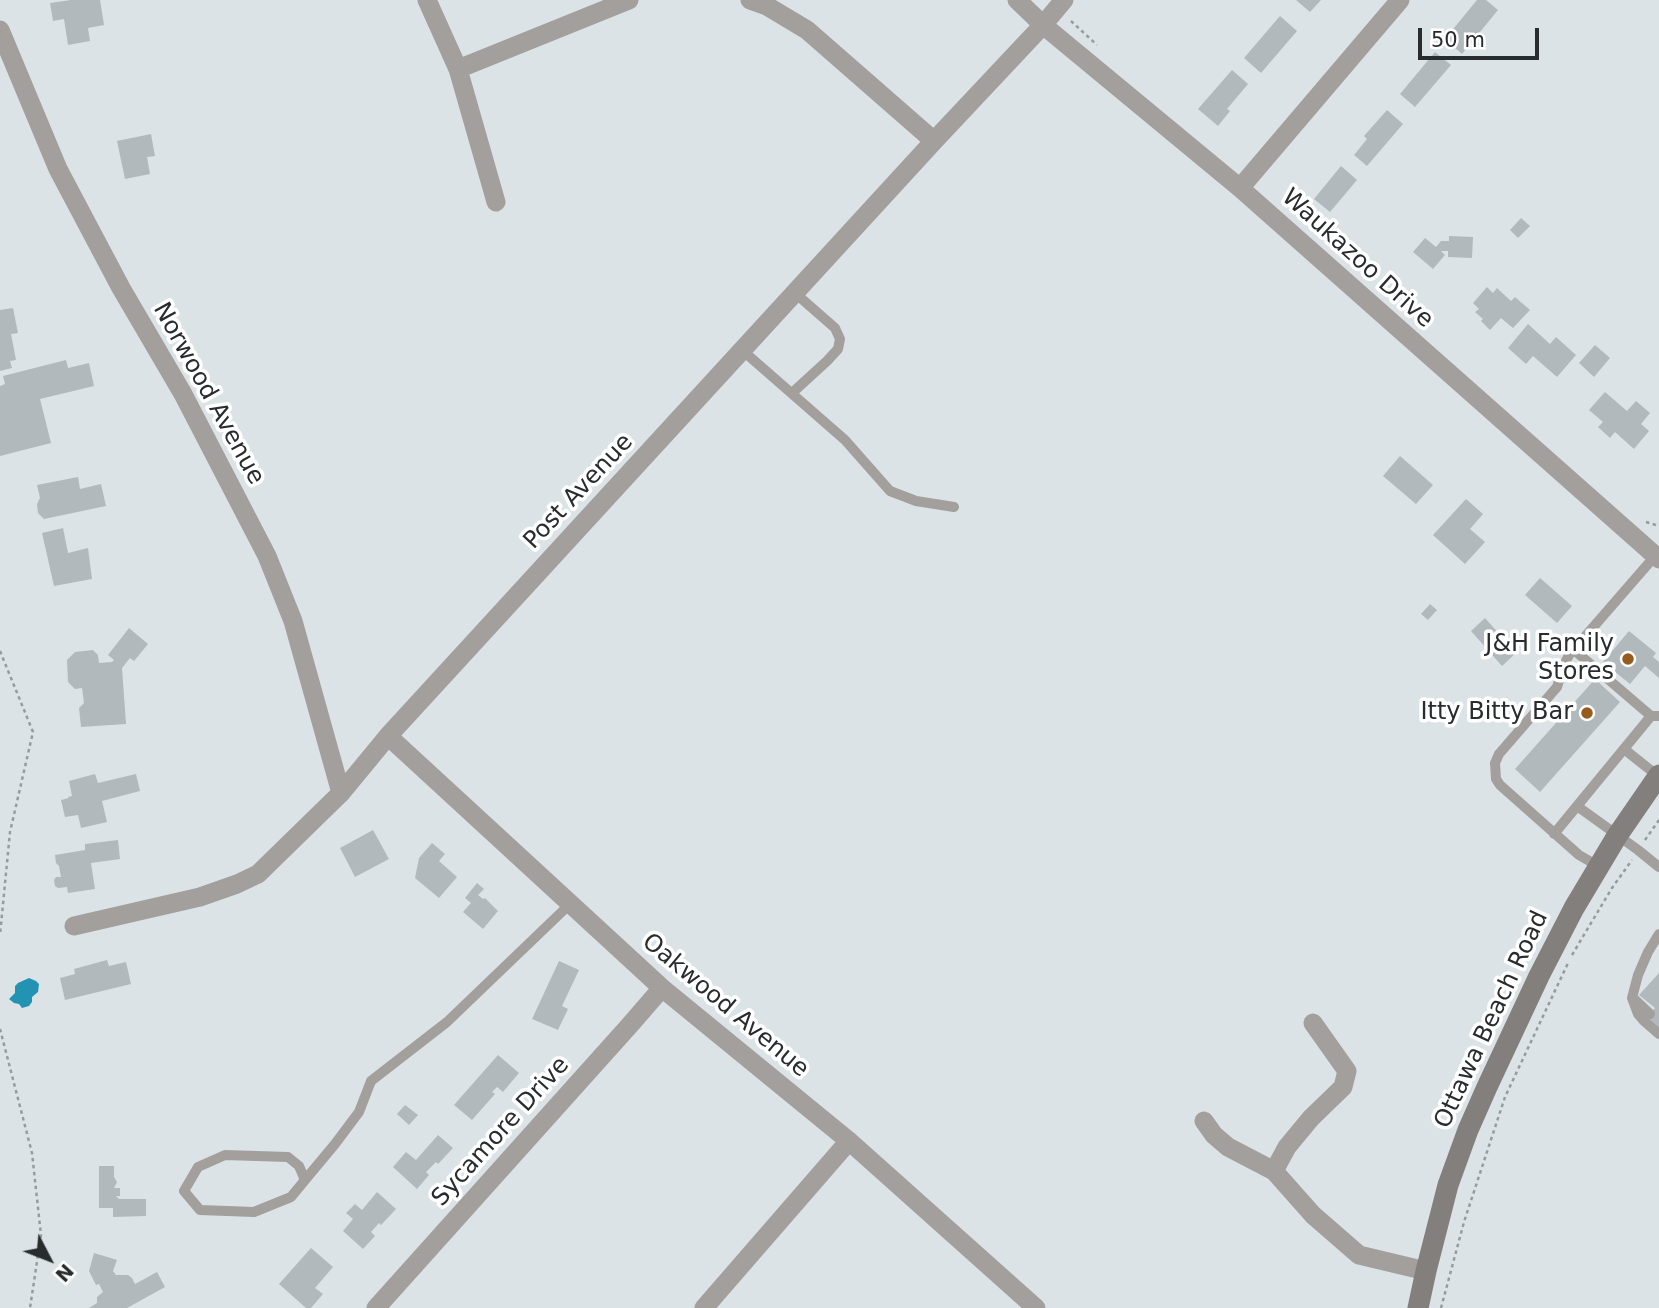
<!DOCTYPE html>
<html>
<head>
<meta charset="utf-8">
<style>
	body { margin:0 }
	#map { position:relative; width:1659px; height:1308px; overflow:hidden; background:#dbe3e6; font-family:"DejaVu Sans",sans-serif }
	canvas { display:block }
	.north { position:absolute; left:14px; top:1224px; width:70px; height:70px; -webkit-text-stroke:5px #fff; paint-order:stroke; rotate:132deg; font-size:19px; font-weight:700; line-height:28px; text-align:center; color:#282c2d }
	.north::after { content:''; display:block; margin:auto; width:24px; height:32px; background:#282c2d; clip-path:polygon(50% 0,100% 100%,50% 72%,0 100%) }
	.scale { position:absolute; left:1418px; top:28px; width:121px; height:32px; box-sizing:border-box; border:4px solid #282c2d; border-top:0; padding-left:9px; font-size:21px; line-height:24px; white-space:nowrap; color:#282c2d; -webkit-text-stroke:5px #fff; paint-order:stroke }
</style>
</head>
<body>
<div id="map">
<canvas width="1659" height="1308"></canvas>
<div class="north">N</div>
<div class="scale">50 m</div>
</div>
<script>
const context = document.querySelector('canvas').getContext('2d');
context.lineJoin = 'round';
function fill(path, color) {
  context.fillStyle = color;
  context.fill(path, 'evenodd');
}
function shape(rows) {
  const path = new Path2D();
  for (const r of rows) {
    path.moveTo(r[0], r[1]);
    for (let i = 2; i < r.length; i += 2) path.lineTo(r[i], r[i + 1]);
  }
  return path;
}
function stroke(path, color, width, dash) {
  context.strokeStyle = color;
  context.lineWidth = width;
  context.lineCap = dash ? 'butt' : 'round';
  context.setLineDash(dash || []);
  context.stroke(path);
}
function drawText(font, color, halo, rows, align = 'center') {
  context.font = font + ' "DejaVu Sans",sans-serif';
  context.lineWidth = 7;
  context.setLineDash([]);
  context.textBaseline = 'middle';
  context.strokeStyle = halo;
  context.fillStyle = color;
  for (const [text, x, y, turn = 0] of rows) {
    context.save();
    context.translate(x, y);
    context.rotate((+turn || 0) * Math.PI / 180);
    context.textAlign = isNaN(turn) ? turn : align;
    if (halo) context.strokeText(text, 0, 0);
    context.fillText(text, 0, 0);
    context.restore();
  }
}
const water = shape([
	[29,978,36,981,39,984,38,992,32,997,32,1002,29,1006,22,1008,19,1004,14,1003,9,999,15,993,15,986,18,983]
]);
const building = shape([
	[71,0,100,0,104,25,88,28,90,41,68,45,64,19,53,21,50,3],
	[1296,0,1321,0,1310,12],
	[1477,0,1486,0,1498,10,1462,54,1445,39],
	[1280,16,1297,31,1261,73,1244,58],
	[1435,52,1451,65,1415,107,1400,94],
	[1232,70,1248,84,1227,109,1230,111,1218,126,1198,109],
	[1387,110,1403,124,1367,166,1354,155,1367,139,1364,136],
	[151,134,155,156,147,157,150,174,125,179,117,141],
	[1341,166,1357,180,1330,212,1314,199],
	[1521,218,1530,226,1518,238,1510,230],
	[1449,236,1473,237,1472,258,1448,257,1448,251,1441,251,1445,255,1433,269,1413,252,1425,238,1436,247,1441,241,1449,241],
	[1487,287,1493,293,1497,288,1511,301,1515,297,1530,310,1513,328,1501,318,1490,330,1481,321,1483,319,1475,312,1479,309,1473,303],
	[13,308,18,333,11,334,16,360,10,361,12,368,0,371,0,310],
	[1528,324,1550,344,1556,337,1576,355,1557,377,1533,356,1526,364,1508,348],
	[1595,345,1610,358,1594,377,1579,363],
	[66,360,68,368,89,363,94,386,40,399,51,443,0,456,0,386,5,384,3,376],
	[1605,392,1627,411,1636,401,1650,413,1641,424,1649,431,1634,449,1615,432,1610,438,1598,427,1603,422,1589,410],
	[1400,456,1433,485,1416,504,1383,476],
	[78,477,80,489,101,484,106,506,44,519,38,513,37,504,40,498,37,485],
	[1466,499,1483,514,1470,529,1485,542,1465,564,1433,535],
	[63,528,68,553,88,548,92,579,54,586,42,533],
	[1540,578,1572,606,1557,623,1525,595],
	[1430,604,1437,610,1428,620,1421,614],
	[1485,618,1516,653,1502,666,1471,631],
	[129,628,148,644,134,661,130,658,122,668,126,724,81,727,79,708,84,703,82,688,75,689,68,682,67,660,75,652,93,650,98,655,99,663,112,662,114,660,108,655],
	[1629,631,1656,653,1653,657,1659,662,1659,678,1645,666,1630,684,1603,662],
	[1595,679,1620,702,1540,792,1515,769],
	[95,774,98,783,136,774,140,791,102,801,107,822,81,828,78,815,65,817,61,800,69,798,68,797,72,796,69,781],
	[373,830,389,859,355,877,340,848],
	[118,840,120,859,91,863,95,889,68,893,67,887,58,888,55,886,54,880,56,877,61,877,59,866,56,863,55,855,85,850,85,844],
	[432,843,445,854,439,861,457,877,439,898,415,878,419,858],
	[477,883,484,889,478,895,483,899,485,898,498,911,483,929,463,912,471,903,465,898],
	[107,960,109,966,126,962,131,984,65,1000,60,978,75,974,74,969],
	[559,961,579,970,562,1006,568,1009,558,1030,532,1019],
	[1659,973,1659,1031,1645,1019,1655,1008,1639,995],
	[498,1055,519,1073,503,1092,497,1087,492,1092,495,1094,472,1120,454,1105],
	[405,1105,418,1115,409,1125,397,1114],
	[438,1135,453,1148,438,1164,436,1162,426,1172,429,1175,417,1189,393,1167,406,1152,416,1160],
	[99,1166,114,1166,114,1177,117,1182,114,1188,120,1188,120,1196,116,1196,119,1199,146,1199,146,1216,113,1217,113,1208,99,1208],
	[377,1192,396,1209,381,1225,379,1223,371,1232,375,1236,363,1249,343,1231,353,1219,346,1213,355,1204,362,1210],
	[311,1248,333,1267,315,1288,323,1294,311,1308,306,1308,279,1284],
	[94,1253,117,1260,113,1271,116,1275,128,1275,132,1278,135,1284,157,1272,165,1287,127,1308,89,1308,97,1303,97,1297,103,1292,99,1284,96,1285,89,1271]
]);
const path = shape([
	[1071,21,1097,45],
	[1646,522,1659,526],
	[0,651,33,732,10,832,0,935],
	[1645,840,1659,820],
	[1572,955,1612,888,1632,860],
	[0,1029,32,1153,41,1235,30,1308],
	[1441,1308,1464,1222,1505,1097,1569,961]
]);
const lane = shape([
	[742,350,845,440,890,491,916,501,954,507],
	[792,393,827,361,838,349,840,339,835,328,795,293],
	[1574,650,1651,716],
	[1624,749,1658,776],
	[1577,806,1638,850,1659,867],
	[1554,834,1651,716,1659,716],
	[1598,866,1579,855,1500,785,1496,779,1495,763,1499,754,1557,687,1565,663,1569,655,1655,556],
	[1659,934,1648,952,1638,975,1632,998,1638,1014,1644,1021,1659,1034],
	[1633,998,1650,1014],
	[305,1180,299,1166,288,1157,225,1155,198,1167,184,1191,200,1210,254,1212,291,1197,305,1180,335,1144,359,1112,371,1081,447,1022,570,904]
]);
const street = shape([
	[427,0,458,69,496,202],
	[750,0,767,6,807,30,934,141],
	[1017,0,1043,25,1240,188,1659,559],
	[0,30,58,169,121,288,183,394,267,556,293,621,341,793],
	[458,69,629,0],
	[1240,188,1400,0],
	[388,736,662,988,849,1141,1036,1308],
	[74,926,200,897,237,884,258,874,341,793,388,736,934,141,1043,25,1064,0],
	[1204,1121,1214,1135,1228,1147,1274,1171,1313,1215,1359,1255,1426,1271],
	[1274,1171,1287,1147,1311,1118,1343,1087,1347,1071,1313,1023],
	[376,1308,629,1026,662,988],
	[704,1308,849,1141]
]);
const secondary = shape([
	[1418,1308,1426,1271,1448,1185,1468,1130,1487,1087,1539,976,1574,908,1617,836,1659,775]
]);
const markers = [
	[1628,659,7,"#975b1d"],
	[1587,713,7,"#975b1d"]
];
const streetNames = [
	["Waukazoo Drive",1357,259,42],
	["Norwood Avenue",208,394,61],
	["Post Avenue",579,492,-47],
	["Oakwood Avenue",725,1006,40],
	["Ottawa Beach Road",1492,1020,-65],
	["Sycamore Drive",501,1132,-48]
];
const poiNames = [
	["J&H Family",1614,645],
	["Stores",1614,673],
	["Itty Bitty Bar",1573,713]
];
fill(water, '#2393b3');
fill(building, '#b1b9bc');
stroke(path, '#959c9e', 2.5, [3.5, 3.5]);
stroke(lane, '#a29f9d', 10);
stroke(street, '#a29f9d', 19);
stroke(secondary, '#837f7c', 21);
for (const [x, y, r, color] of markers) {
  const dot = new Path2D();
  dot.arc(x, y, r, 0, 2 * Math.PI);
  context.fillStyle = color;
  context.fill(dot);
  stroke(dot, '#fff', 2.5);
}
drawText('24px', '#282c2d', '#fff', streetNames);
drawText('24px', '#282c2d', '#fff', poiNames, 'right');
</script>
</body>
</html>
